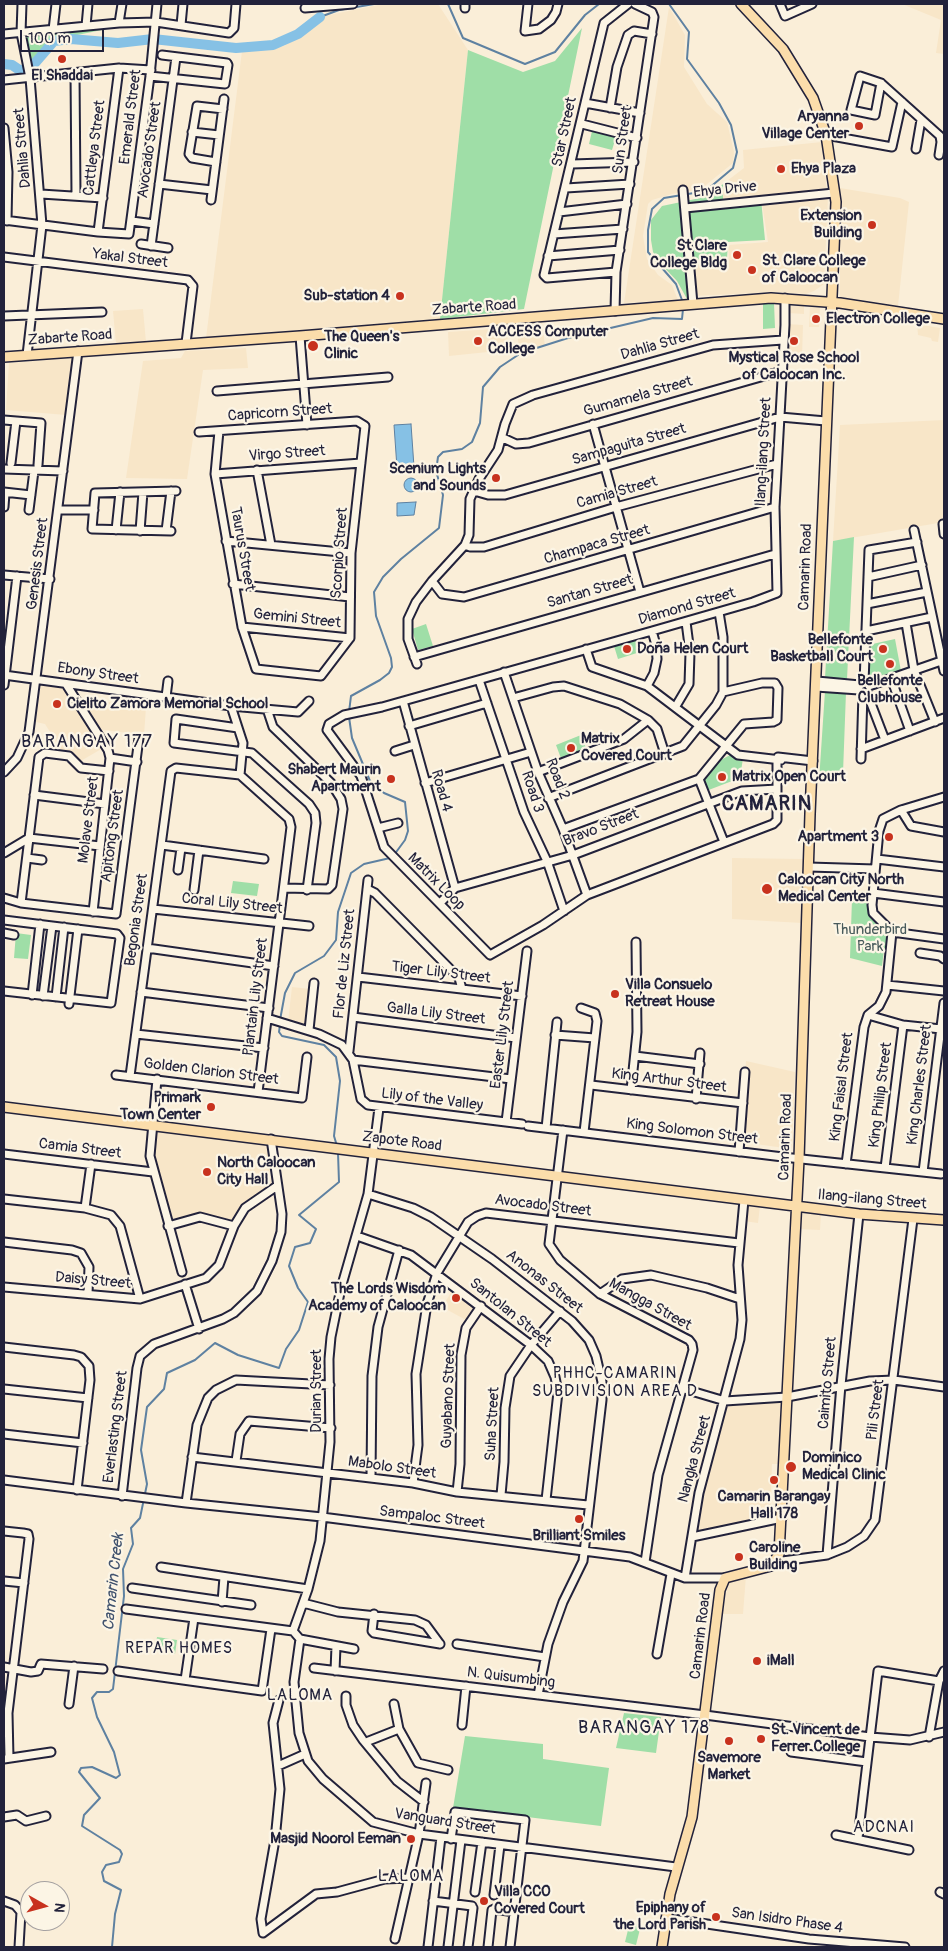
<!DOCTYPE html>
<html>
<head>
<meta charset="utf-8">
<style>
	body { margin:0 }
	#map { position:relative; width:948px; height:1951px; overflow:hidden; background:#faeed8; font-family:Pangolin,sans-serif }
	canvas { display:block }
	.frame { position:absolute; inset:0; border:5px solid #22223b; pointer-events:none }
	.north { position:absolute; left:20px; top:1881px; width:50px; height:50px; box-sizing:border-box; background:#fcf5e5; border:1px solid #a5a1a1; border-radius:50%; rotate:97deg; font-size:14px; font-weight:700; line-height:20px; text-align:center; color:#22223b }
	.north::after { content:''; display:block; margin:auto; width:18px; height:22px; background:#c8321e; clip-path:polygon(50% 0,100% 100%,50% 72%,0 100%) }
	.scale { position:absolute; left:20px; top:30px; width:84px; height:22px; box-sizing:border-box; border:2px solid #22223b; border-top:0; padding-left:6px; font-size:15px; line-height:18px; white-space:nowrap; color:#22223b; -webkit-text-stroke:4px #fcf5e5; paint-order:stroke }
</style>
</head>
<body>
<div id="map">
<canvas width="948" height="1951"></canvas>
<div class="frame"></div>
<div class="north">N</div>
<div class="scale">100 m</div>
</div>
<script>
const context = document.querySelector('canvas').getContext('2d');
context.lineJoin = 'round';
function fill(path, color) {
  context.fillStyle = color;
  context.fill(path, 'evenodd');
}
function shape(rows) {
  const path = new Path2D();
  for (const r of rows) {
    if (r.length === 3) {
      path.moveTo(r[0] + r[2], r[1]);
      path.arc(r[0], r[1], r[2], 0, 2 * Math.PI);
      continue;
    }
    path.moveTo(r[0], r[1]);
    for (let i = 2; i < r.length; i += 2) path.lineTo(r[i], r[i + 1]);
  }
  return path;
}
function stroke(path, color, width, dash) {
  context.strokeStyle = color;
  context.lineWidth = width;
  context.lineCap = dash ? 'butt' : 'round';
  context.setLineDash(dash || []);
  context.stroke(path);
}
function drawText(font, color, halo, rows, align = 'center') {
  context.font = font + ' Pangolin,sans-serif';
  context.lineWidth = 4.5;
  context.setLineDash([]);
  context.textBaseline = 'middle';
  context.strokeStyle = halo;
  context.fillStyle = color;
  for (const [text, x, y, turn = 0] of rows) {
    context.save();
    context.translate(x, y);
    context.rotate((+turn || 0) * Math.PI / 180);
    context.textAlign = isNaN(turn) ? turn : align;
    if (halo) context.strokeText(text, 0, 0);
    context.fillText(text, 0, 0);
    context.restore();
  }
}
const built = shape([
	[383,4,438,4,468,50,440,319,206,338,242,51,284,46,324,16],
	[902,4,944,4,944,54,936,53,941,20],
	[669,7,685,35,684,67,707,104,727,122,734,152,733,163,701,189,672,194,652,200,648,204,643,236,647,259,658,275,672,285,678,300,624,303],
	[822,142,827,192,722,202,723,184,744,168,743,150],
	[840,188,900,198,909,202,898,306,840,297],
	[828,197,824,284,814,291,806,294,775,292,695,296,692,261,729,258,728,245,768,242,762,203],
	[789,306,804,306,804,314,788,313],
	[810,306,820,306,819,327,809,327],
	[143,309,146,342,116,344,113,311],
	[542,323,545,346,520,356,516,325],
	[786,324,803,325,802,357,785,357],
	[917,324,940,328,938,342,932,341,931,338,918,335],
	[508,328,507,350,449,356,448,332],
	[246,348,248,368,203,370,187,479,126,478,143,361,181,358,185,351],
	[73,358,66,415,6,410,9,363],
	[944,420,944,522,833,541,840,425],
	[41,683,63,685,103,748,79,762,72,753,62,751,45,724,36,722],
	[101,701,146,707,144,735,97,729,86,711],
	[732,858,803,859,802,923,732,919],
	[292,987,310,989,306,1024,288,1022],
	[746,1061,795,1072,792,1149,741,1142],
	[156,1132,267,1145,271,1184,244,1202,232,1222,199,1215,170,1219,154,1159],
	[746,1205,760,1206,758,1223,744,1221],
	[799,1212,821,1214,820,1230,798,1229],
	[452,1291,475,1306,466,1320,442,1307],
	[781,1402,778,1464,772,1464,770,1518,698,1532,706,1476,728,1404],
	[746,1576,743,1614,722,1614,729,1580]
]);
const green = shape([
	[117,27,52,40,35,61,30,63,25,36],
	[582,28,524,309,440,319,468,50,523,72,555,61],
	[592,131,616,137,612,150,589,144],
	[723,184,723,202,761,199,765,240,728,242,727,258,692,260,694,298,687,299,677,281,659,262,653,252,651,240,651,220,662,206,705,197],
	[774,303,775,328,763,329,763,304],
	[854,537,847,679,825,678,833,541],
	[426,624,433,646,418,650,412,629],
	[636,639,640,652,618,659,614,646],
	[895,639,901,671,871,682,867,679,868,645],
	[825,691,846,692,843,773,819,781],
	[581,735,587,751,562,761,556,745],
	[732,754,743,758,740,778,706,791,701,780,717,762],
	[233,881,259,884,257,896,231,893],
	[852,899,871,900,870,912,890,932,889,950,884,950,882,966,850,958],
	[16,933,31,935,28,959,14,958],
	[157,1637,177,1640,175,1654,155,1651],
	[624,1713,661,1717,656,1753,616,1748],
	[465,1736,543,1744,543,1759,609,1768,601,1826,453,1808],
	[630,1922,641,1925,636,1945,625,1942]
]);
const water = shape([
	[411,424,414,467,397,468,394,425,411,424],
	[411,485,7],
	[416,502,414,515,397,516,397,503,416,502]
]);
const stream = shape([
	[448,4,463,38,525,64,555,52,585,15,599,4],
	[669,4,689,32,687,59,719,103,731,125,737,152,733,168,708,189,700,192,664,198,652,209,648,230,648,252,676,284,682,300],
	[320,17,339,10,374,4],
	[349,712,351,696,380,680,389,673,392,667,391,658,376,616,374,592,383,577,401,559,439,528,443,495,436,471,438,457,443,452,462,449,472,442,480,423,483,387,500,367,521,353,568,338,653,318,682,319,683,309],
	[349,717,352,738,370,781,384,793,405,802,408,831,405,840,394,855],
	[280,1020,285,993,295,973,324,956,336,940,338,912,351,873,364,864,390,858],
	[280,1025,279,1032,282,1036,324,1045,336,1057,340,1081,334,1136,337,1146],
	[112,1947,115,1914,121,1890,104,1881,102,1872,106,1865,119,1862,122,1854,120,1850,82,1826,84,1815,100,1798,79,1772,81,1768,92,1767,116,1778,120,1775,114,1752,97,1717,92,1698,97,1692,109,1692,113,1689,124,1596,123,1569,133,1544,131,1528,140,1518,147,1484,141,1450,147,1407,164,1389,167,1373,195,1360,215,1343,238,1355,279,1368,286,1349,299,1330,308,1302,298,1288,289,1266,295,1247,310,1243,316,1229,299,1215,339,1182,338,1153]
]);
const river = shape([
	[4,64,12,65,21,71,35,63,54,41,71,39,118,43,153,39,236,48,273,45,298,34,320,17]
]);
const minor = shape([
	[22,4,21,33,30,78,42,225,27,355],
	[528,4,525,31,539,29,551,20,556,12,558,4],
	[780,4,785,16,812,4],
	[305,8,353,4],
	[465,8,465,4],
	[119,23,122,4],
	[181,25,183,4],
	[86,26,88,4],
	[53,30,56,4],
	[4,34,119,23,156,22,229,33,234,28,236,4],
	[75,73,76,196],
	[150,76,225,84,228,65,227,63,162,55],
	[4,80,119,68,151,70],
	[881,83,875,115,851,110,860,76,881,83,940,136,941,142,939,155],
	[585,103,640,113],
	[610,108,617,67,628,35,634,31,652,34],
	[582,124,637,138],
	[4,128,8,172,7,221],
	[192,132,219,135],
	[826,135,892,147,902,102],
	[916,149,921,120],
	[216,162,192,158,189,154,197,106,223,109],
	[572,164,634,162],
	[159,184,212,190],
	[566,188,630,184],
	[683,190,693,304],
	[41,194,103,198],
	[211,200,224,99],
	[685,208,834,193],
	[559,212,627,204],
	[4,220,98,232,129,234,150,76,157,4],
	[132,221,154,224],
	[98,232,119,68],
	[554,234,623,229],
	[141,244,168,248],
	[151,246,176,57],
	[548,256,620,250],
	[4,257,188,280,193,286,186,343],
	[616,272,547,278,544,275,604,23,628,4],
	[615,311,616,272,654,17,652,12,635,4],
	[4,316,102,312],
	[300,336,307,425],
	[217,391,388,377],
	[4,420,41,423,38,465],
	[593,424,640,592],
	[199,432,357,421,365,426,351,553,350,638,321,676,256,669,242,627,215,474,219,431],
	[503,438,516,444,529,443,782,371],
	[11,463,16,421],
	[4,469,63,471],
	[257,470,271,545],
	[215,474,361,463],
	[474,491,488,495,505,495,780,417,826,421],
	[4,492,31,495],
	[4,507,5,493],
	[29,510,34,471],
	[58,510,94,510],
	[943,524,944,534],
	[116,530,120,492],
	[914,530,944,671],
	[140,531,143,492],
	[166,531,171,491],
	[171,531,92,529,95,493,176,491],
	[226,541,351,553],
	[465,545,470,547,484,547,616,507,777,464],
	[4,575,50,579],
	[868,577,922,565],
	[432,581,442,594,464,597,775,507],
	[233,584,350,597],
	[867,604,927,592],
	[906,623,914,670,935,722],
	[242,627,350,638],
	[866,631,932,617],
	[586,649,592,667,647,686,738,755,781,760],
	[414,657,775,554],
	[417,664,408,639,408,619,416,602,432,581,465,545,469,535,470,499,479,479,498,450,505,424,513,404,533,395,713,345,783,340],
	[504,672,538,772,563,829,587,895],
	[4,675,231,706,298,712,309,701],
	[891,678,910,731],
	[479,680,524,812,547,861,564,911],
	[817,681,860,685],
	[864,683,869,550,917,542],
	[66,684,108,750,110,758,93,912],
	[4,685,17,576],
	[647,686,654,673,657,659,656,645,652,631],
	[869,686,944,660],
	[816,687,859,690],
	[867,693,885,740],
	[166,697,168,681],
	[513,698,553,687,564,686,620,704,648,720,657,729,665,754],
	[403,701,455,888],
	[231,706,243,743,240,775],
	[676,706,689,684,690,653,686,622],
	[267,709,273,727,331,783,341,799,343,809,332,885,328,889,284,888],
	[409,726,487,703],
	[238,728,176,719,174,743,252,753,309,804,315,813,316,823,307,890],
	[861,749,944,718],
	[395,751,414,745],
	[778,757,813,761],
	[110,758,137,762],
	[861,759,863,693],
	[777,761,777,820,773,824,587,895,543,925,490,955,384,847,361,776,327,730,329,724,344,715,382,707,652,631,753,602,777,593,775,507,785,325,785,298],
	[4,772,17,758,29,732,78,351],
	[538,772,624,739,648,720],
	[240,775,289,819,291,827,258,1092],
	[699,779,724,842],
	[425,783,531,752],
	[34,795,105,804],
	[944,797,901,810,883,819,879,831,872,905,873,913,892,932,944,939],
	[548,798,683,746,716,705,723,692,723,637,719,612],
	[901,810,911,826,944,832],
	[378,828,398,823],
	[563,829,699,779,744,724,773,722,777,720,778,688,775,683,762,683,723,692],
	[162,845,264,859],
	[4,853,29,838,100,846],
	[27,858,42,860],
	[877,859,944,867],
	[809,867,875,869],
	[178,870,181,848],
	[367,889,375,893,459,978,462,989],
	[194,890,199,850],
	[873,893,944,902],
	[4,898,21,903,116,914,139,738],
	[21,903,39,757,45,753,69,756,81,768,109,771],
	[440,903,455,888,573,855,742,791,777,789],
	[153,909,309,926],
	[4,920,117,934,120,938,111,1003,4,991],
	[4,933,14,935],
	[147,948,274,966],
	[920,953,940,956,944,959],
	[358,977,522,996],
	[887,985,944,991],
	[141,992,269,1008],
	[32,995,40,924],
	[43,996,52,926],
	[56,997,64,927],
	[69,1004,78,929],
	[581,1008,595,1013,597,1021,584,1132],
	[868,1015,903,1025,941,1029],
	[353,1017,516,1038],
	[267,1018,319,1034,342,1045,353,1060,361,1099,368,1105,522,1124],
	[309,1030,314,983],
	[136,1034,264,1048],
	[555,1035,595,1038],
	[349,1051,368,880],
	[635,1056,700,1064],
	[353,1060,511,1079],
	[116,1075,302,1098,307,1057],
	[130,1076,171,771,176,768,240,775],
	[157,1079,150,1156,182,1272],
	[591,1085,743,1103],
	[631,1090,637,1032,636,942],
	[696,1099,700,1053],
	[506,1122,527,951],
	[528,1126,783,1157,941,1174],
	[546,1128,557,1022],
	[563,1130,549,1244,560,1260,600,1294,689,1340,692,1344,693,1350,658,1475,645,1562],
	[739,1152,745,1072],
	[4,1154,153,1172],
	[846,1164,864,1027,868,1015,879,1006,886,992,892,932],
	[885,1168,903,1025],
	[923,1172,944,1003],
	[368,1194,413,1208,431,1217,492,1259,572,1321,589,1340,596,1356,602,1382,602,1400,583,1561,563,1602,548,1644,538,1695],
	[4,1199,85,1208,111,1215,120,1226,140,1299],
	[85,1208,91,1164],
	[168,1226,200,1217,234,1226],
	[357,1236,411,1255,531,1345,548,1361,555,1377,558,1392,546,1500],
	[4,1242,72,1250,81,1253,89,1267,88,1294],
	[185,1284,199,1329],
	[4,1287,140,1299,206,1278,219,1265,234,1226,245,1208,277,1186],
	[600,1294,622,1279,651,1275,707,1288,740,1299],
	[4,1347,74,1355,81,1357,89,1366,90,1380,77,1490],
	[681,1388,725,1401,787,1397,870,1381,894,1380,944,1387],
	[4,1389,88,1398],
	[4,1434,83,1443],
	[192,1457,413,1483,457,1492,588,1505],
	[236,1461,240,1434,249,1421,331,1428],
	[371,1478,372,1376,378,1327,399,1250],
	[4,1480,186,1503,322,1517,630,1557,685,1578,725,1578],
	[413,1483,418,1445,416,1374,427,1304,437,1273,468,1222,477,1216,486,1213,739,1243],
	[457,1492,460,1464,461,1355,466,1328,481,1306],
	[501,1495,504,1462,505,1408,510,1376,531,1345,560,1311],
	[122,1496,137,1368,140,1356,154,1344,223,1319,234,1313,257,1291,272,1261,281,1232,282,1214,271,1139],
	[186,1503,197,1425,208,1398,216,1390,236,1380,330,1385],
	[4,1531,23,1533,28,1534,29,1539,8,1713,9,1758],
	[692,1537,782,1518],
	[827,1555,841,1385,859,1214],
	[775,1562,827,1555,847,1547,864,1536,875,1520,913,1219],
	[161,1567,308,1589],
	[685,1578,699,1493,740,1339,742,1320,738,1265,744,1200],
	[4,1581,24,1583],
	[132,1588,251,1605],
	[222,1602,224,1577],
	[303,1603,338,1612,415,1620,426,1625,440,1644],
	[126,1609,293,1631],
	[374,1614,372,1631,374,1633,440,1644],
	[293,1631,308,1589,320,1541,330,1442,329,1359,331,1337,341,1288,368,1194,379,1108],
	[293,1631,300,1639,294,1682,299,1733,308,1761,323,1779,373,1822,419,1834,676,1867],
	[300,1639,354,1649],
	[457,1644,545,1657],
	[657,1654,671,1574],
	[4,1667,31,1672,38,1671,41,1664,103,1669],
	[314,1668,705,1715,870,1737,910,1740,944,1732],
	[118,1671,262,1691,271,1629],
	[335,1671,336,1646],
	[185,1680,194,1618],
	[346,1696,346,1705,353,1725,363,1740,397,1781,424,1802],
	[279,1700,273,1723,280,1789,275,1840,261,1919,263,1933,316,1894,337,1892,385,1879,409,1878],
	[69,1704,74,1666],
	[462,1725,466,1686],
	[399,1729,418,1763,448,1770],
	[929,1737,939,1681,944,1671],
	[366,1742,399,1729,394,1704],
	[791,1752,867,1762],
	[4,1759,51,1752],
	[278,1766,305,1754],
	[4,1817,17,1815,26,1821,46,1816],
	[836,1835,909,1850],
	[858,1838,878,1671,939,1681],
	[451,1839,455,1812,525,1820,510,1947],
	[475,1892,482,1842],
	[940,1892,944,1894],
	[494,1895,500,1845],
	[4,1901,15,1905,21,1912,19,1947],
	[433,1901,472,1906],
	[494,1909,514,1912],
	[666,1918,809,1939,905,1947],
	[395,1939,419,1834,426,1783],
	[428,1947,441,1837],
	[448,1947,461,1840],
	[468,1947,473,1908],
	[488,1947,492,1910]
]);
const major = shape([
	[4,357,300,336,771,298,840,303,944,319],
	[4,1107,859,1214,944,1220],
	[662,1947,670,1894,692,1817,720,1590,725,1578,771,1566,779,1554,799,1159,810,814,836,202,826,135,813,98,783,49,741,4]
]);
const markers = [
	[62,59,5,"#c8321e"],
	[859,126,5,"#c8321e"],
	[781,169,5,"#c8321e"],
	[872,225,5,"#c8321e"],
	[737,255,5,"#c8321e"],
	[752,270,5,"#c8321e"],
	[400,296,5,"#c8321e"],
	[816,319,5,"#c8321e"],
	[478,341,5,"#c8321e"],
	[794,341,5,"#c8321e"],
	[313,346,6,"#c8321e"],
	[496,478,5,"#c8321e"],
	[627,649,5,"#c8321e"],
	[883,649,5,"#c8321e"],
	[890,664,5,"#c8321e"],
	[57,704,5,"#c8321e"],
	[571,748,5,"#c8321e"],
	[722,777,5,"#c8321e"],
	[391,779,5,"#c8321e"],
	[889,837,5,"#c8321e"],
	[767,889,6,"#c8321e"],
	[615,994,5,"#c8321e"],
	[211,1107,5,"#c8321e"],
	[207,1172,5,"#c8321e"],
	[456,1298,5,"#c8321e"],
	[791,1467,6,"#c8321e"],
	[774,1480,5,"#c8321e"],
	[579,1519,5,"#c8321e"],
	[739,1557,5,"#c8321e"],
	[757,1661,5,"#c8321e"],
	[761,1739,5,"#c8321e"],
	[729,1741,5,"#c8321e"],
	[411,1839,5,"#c8321e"],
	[484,1901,5,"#c8321e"],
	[716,1917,5,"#c8321e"]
];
const poiNames = [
	["El Shaddai",62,76,"center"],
	["Aryanna",849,117,"right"],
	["Village Center",849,134,"right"],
	["Ehya Plaza",791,169],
	["Extension",862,216,"right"],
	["Building",862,233,"right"],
	["St Clare",727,246,"right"],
	["College Bldg",727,263,"right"],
	["St. Clare College",762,261],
	["of Caloocan",762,278],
	["Sub-station 4",390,296,"right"],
	["Electron College",826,319],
	["ACCESS Computer",488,332],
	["College",488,349],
	["The Queen's",324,337],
	["Clinic",324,354],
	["Mystical Rose School",794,358,"center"],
	["of Caloocan Inc.",794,375,"center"],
	["Scenium Lights",486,469,"right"],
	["and Sounds",486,486,"right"],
	["Bellefonte",873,640,"right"],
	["Basketball Court",873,657,"right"],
	["Doña Helen Court",637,649],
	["Bellefonte",890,681,"center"],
	["Clubhouse",890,698,"center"],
	["Cielito Zamora Memorial School",67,704],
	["Matrix",581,739],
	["Covered Court",581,756],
	["Shabert Maurin",381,770,"right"],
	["Apartment",381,787,"right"],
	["Matrix Open Court",732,777],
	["Apartment 3",879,837,"right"],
	["Caloocan City North",778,880],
	["Medical Center",778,897],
	["Villa Consuelo",625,985],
	["Retreat House",625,1002],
	["Primark",201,1098,"right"],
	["Town Center",201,1115,"right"],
	["North Caloocan",217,1163],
	["City Hall",217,1180],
	["The Lords Wisdom",446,1289,"right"],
	["Academy of Caloocan",446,1306,"right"],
	["Dominico",802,1458],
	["Medical Clinic",802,1475],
	["Camarin Barangay",774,1497,"center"],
	["Hall 178",774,1514,"center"],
	["Brilliant Smiles",579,1536,"center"],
	["Caroline",749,1548],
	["Building",749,1565],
	["iMall",767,1661],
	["St. Vincent de",771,1730],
	["Ferrer College",771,1747],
	["Savemore",729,1758,"center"],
	["Market",729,1775,"center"],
	["Masjid Noorol Eeman",401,1839,"right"],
	["Villa CCO",494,1892],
	["Covered Court",494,1909],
	["Epiphany of",706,1908,"right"],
	["the Lord Parish",706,1925,"right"]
];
const streetNames = [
	["Emerald Street",131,117,-83],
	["Star Street",565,132,-78],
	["Sun Street",623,140,-82],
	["Dahlia Street",23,148,-95],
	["Cattleya Street",95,148,-83],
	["Avocado Street",150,150,-82],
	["Ehya Drive",725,190,-6],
	["Yakal Street",130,259,7],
	["Zabarte Road",474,308,-4],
	["Zabarte Road",70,338,-4],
	["Dahlia Street",660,345,-16],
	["Gumamela Street",638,397,-16],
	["Capricorn Street",280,413,-4],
	["Sampaguita Street",629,445,-16],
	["Ilang-ilang Street",764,452,-87],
	["Virgo Street",287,454,-4],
	["Camia Street",617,493,-16],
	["Champaca Street",597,545,-16],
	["Taurus Street",242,549,80],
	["Scorpio Street",340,553,-86],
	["Genesis Street",38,564,-83],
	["Camarin Road",806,567,-88],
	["Santan Street",590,592,-16],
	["Diamond Street",687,607,-16],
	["Gemini Street",297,619,6],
	["Ebony Street",98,674,8],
	["Road 2",557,779,69],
	["Road 4",441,791,74],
	["Road 3",532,792,72],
	["Molave Street",89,820,-83],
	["Bravo Street",601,828,-21],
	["Apitong Street",113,836,-82],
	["Matrix Loop",436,882,45],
	["Coral Lily Street",232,904,6],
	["Begonia Street",137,920,-82],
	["Flor de Liz Street",345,964,-84],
	["Tiger Lily Street",441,973,7],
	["Plantain Lily Street",256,997,-83],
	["Galla Lily Street",436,1014,7],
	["Easter Lily Street",503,1035,-83],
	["Golden Clarion Street",211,1072,7],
	["King Arthur Street",669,1081,7],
	["King Charles Street",920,1085,-83],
	["King Faisal Street",842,1087,-83],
	["King Philip Street",881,1095,-83],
	["Lily of the Valley",432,1100,7],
	["King Solomon Street",692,1132,7],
	["Camarin Road",786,1137,-88],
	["Zapote Road",402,1142,7],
	["Camia Street",80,1149,7],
	["Ilang-ilang Street",872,1200,5],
	["Avocado Street",543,1206,7],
	["Daisy Street",93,1281,5],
	["Anonas Street",544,1282,38],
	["Mangga Street",650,1305,29],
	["Santolan Street",510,1313,39],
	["Caimito Street",828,1383,-85],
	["Durian Street",317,1391,-90],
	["Guyabano Street",449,1396,-88],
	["Pili Street",876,1410,-83],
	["Suha Street",493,1424,-87],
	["Everlasting Street",116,1427,-83],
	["Nangka Street",695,1459,-75],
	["Mabolo Street",392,1468,8],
	["Sampaloc Street",432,1518,7],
	["Camarin Road",701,1636,-83],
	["N. Quisumbing",511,1678,7],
	["Vanguard Street",445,1822,9],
	["San Isidro Phase 4",787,1921,8]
];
const parkNames = [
	["Thunderbird",870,930],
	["Park",870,947]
];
const neighbourhoodNames = [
	["PHHC-CAMARIN",615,1374],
	["SUBDIVISION AREA D",615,1392],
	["REPAR HOMES",179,1649],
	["LALOMA",300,1696],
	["ADCNAI",884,1828],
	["LALOMA",411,1877]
];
const waterNames = [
	["Camarin Creek",114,1582,-84]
];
const quarterNames = [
	["BARANGAY 177",87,742],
	["BARANGAY 178",644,1728]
];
const districtNames = [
	["CAMARIN",767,805]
];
fill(built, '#f8e6c8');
fill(green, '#9fdea7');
fill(water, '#86c1e5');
stroke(water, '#5e81a1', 1);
stroke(stream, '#5e81a1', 2);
stroke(river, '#86c1e5', 10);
stroke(minor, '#22223b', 11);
stroke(major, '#22223b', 12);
stroke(minor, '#fcf5e5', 7);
stroke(major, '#fbddab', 9);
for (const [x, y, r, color] of markers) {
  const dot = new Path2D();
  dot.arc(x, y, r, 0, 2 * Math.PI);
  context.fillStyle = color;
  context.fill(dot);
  stroke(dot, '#fcf5e5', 2);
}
drawText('bold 15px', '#22223b', '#fcf5e5', poiNames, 'left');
drawText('15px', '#22223b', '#fcf5e5', streetNames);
drawText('15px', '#485a5b', '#fcf5e5', parkNames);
context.letterSpacing = '1px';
drawText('16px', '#22223b', '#fcf5e5', neighbourhoodNames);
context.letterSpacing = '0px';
drawText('italic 16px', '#40526e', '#fcf5e5', waterNames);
context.letterSpacing = '1px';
drawText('18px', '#22223b', '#fcf5e5', quarterNames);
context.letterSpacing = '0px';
context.letterSpacing = '1px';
drawText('bold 20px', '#22223b', '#fcf5e5', districtNames);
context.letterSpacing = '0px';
</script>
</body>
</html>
